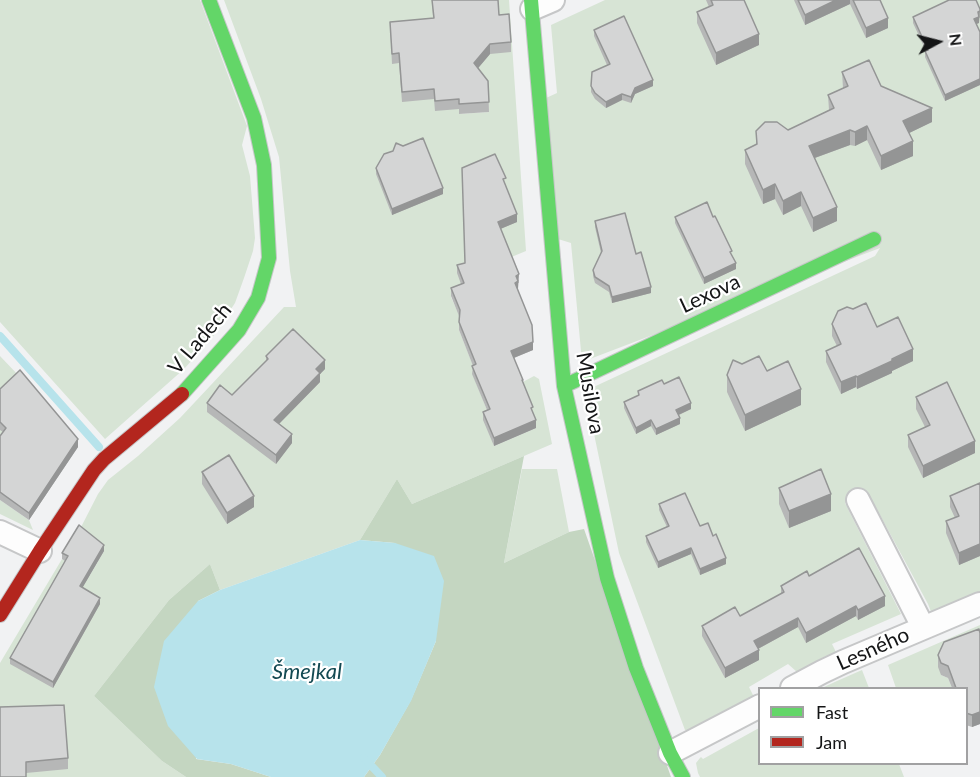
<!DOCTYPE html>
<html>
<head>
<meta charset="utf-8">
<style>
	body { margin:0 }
	#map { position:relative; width:980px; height:777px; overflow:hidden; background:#f1f2f3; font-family:Lato,sans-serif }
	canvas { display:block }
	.legend { position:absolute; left:758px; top:687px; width:210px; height:78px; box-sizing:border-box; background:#fff; border:2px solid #a1a1a2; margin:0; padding:8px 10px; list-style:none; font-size:18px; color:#141516 }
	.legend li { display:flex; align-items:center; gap:12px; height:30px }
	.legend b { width:30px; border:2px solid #a1a1a2 }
	.north { position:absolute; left:908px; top:12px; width:60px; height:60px; -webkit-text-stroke:4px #fff; paint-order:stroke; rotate:83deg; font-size:16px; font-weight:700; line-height:24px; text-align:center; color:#141516 }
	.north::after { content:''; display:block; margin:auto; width:21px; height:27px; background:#141516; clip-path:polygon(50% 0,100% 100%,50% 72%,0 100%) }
</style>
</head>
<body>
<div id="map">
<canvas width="980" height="777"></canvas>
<ul class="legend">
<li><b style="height:8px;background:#63d668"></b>Fast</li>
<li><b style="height:8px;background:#b3261e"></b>Jam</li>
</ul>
<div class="north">N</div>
</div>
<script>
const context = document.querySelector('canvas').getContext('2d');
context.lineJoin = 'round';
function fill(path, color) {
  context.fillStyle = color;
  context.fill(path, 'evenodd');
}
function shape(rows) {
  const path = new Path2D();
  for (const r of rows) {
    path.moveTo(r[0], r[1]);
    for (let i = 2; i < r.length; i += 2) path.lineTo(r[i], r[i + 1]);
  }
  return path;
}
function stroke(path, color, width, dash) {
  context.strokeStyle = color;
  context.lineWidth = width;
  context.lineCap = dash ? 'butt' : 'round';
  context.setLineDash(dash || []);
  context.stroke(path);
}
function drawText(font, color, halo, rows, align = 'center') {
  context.font = font + ' Lato,sans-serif';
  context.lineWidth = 4.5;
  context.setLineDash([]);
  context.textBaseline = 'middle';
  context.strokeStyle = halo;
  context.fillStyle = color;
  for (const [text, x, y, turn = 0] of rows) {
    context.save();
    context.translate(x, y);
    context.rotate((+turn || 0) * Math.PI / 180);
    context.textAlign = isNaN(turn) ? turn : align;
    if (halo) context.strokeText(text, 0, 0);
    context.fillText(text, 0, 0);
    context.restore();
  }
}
const green = shape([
	[0,0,200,0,247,126,242,145,250,176,255,238,253,251,244,278,235,303,212,338,184,369,105,439,0,322],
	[224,0,509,0,526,251,509,258,451,297,459,315,459,330,476,373,473,375,490,417,494,446,536,428,521,383,534,376,539,379,552,444,412,504,397,479,360,540,220,590,210,564,169,600,94,696,162,761,186,777,0,777,0,663,62,559,90,575,104,551,79,531,98,494,108,480,138,456,180,418,284,307,296,307,290,271,279,157,261,99],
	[509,25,475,71,488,100,489,112,459,114,459,109,434,99,410,62],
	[605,0,980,0,980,596,932,614,928,604,867,491,845,503,901,614,832,644,836,652,824,657,797,672,788,664,749,687,754,697,692,730,685,730,619,553,585,391,875,256,880,248,582,362,571,243,558,239,546,98,557,93,551,25],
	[0,356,20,377,34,418,0,444],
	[522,469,557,469,569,532,504,563],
	[0,500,29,520,33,530,0,514],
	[980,625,980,644,941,675,948,678,952,688,896,688,888,665],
	[862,670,869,688,822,688,837,681],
	[759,728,760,764,899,764,904,777,700,777,698,773,696,763,700,758,701,757,703,759]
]);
const forest = shape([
	[524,456,504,563,569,532,584,529,671,777,364,777,380,755,411,700,436,641,395,543,360,540,397,479,412,504],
	[210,564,220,590,198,601,196,759,231,764,271,777,186,777,162,761,94,696,169,600]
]);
const water = shape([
	[360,540,395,543,434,556,444,581,436,641,411,701,380,755,364,777,271,777,231,764,197,759,168,726,154,687,164,641,198,601,220,590]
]);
const stream = shape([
	[0,336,99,447],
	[364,758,382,777]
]);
const street = shape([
	[532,9,553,0],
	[858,500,923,627],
	[0,532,40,551],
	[792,688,822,672,843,662,980,604],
	[670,753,760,706]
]);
const fast = shape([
	[531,0,564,386,607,578,636,668,670,753,683,777],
	[564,386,874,239],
	[182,394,239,330,258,298,269,258,264,165,254,118,209,0]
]);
const jam = shape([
	[0,615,40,551,94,470,104,459,182,394]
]);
const wall = shape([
	[432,0,498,0,499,15,511,42,511,52,490,54,478,68,488,81,489,112,459,114,459,109,435,111,434,99,402,102,399,63,392,64,390,22,433,18],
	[706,0,744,0,759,45,716,65,697,23,697,12,709,7],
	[794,0,880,0,888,28,866,38,850,4,805,25],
	[913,17,979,17,979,23,976,24,980,32,980,85,945,101,925,57,925,51,926,51,913,23],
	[594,30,653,86,635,94,631,103,622,100,606,108,595,99,591,92,591,86,607,65,594,36],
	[842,72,881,86,932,122,909,133,913,156,881,170,867,140,855,146,850,145,815,158,837,221,813,232,801,206,783,215,775,199,763,204,745,164,745,150,756,144,756,131,788,130,829,110,828,95,843,88],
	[403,146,443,194,392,215,376,174,376,168],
	[505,186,517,222,500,229,519,283,518,283,518,290,533,350,514,358,533,413,536,428,494,446,483,420,483,412,487,410,472,374,473,366,459,330,459,316,451,296,451,288,461,284,457,273,457,265,465,263],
	[675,217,736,269,704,284,675,223],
	[595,221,636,254,651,293,612,303,609,292,595,283,593,276,593,270,601,253,595,227],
	[832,324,877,327,913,361,892,371,892,373,857,389,856,387,841,394,826,362,826,351,837,346,832,336],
	[266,356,325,369,320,374,320,382,279,424,292,443,276,464,207,412,207,403,232,395,266,361],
	[767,371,801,405,745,431,727,392,727,375],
	[664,384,691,409,679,415,680,424,656,435,651,426,636,434,624,408,624,402,638,396,638,391],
	[0,389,78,447,29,520,0,500,0,436,3,432,0,430],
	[916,397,975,453,923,478,908,447,908,435,925,427,916,409],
	[202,472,254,507,227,524,202,484],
	[980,483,980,556,959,565,946,533,946,521,955,518,950,507,950,496],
	[779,488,831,511,789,528,779,504],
	[659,504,700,526,713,536,726,564,700,575,691,554,658,568,646,542,646,536,667,527,659,510],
	[104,551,82,588,100,604,53,688,10,664,10,658,65,561,62,559,62,553],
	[809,576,885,606,858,620,856,616,806,643,798,627,758,649,759,660,725,678,702,636,702,626,740,616,781,594,781,586],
	[980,633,980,724,972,727,966,725,966,688,952,688,948,678,941,675,938,667,938,655],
	[0,707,68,758,68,769,26,773]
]);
const shadedWall = shape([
	[836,0,850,0,850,4,805,25,805,15],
	[980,11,979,23,974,25,974,19,978,12],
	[888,18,888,28,866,38,866,28],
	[759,34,759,45,716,65,716,53],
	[490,44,490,54,474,73,474,63],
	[980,79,980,85,945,101,945,95],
	[653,80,653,86,635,94,631,103,631,97,635,88],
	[622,94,622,100,606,108,606,102],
	[932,108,932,122,903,136,903,121],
	[867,126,867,140,855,146,855,132],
	[850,130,850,145,809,160,809,146],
	[913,141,913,156,881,170,881,156],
	[775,184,775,199,763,204,763,190],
	[443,188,443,194,392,215,392,209],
	[801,192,801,206,783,215,783,201],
	[837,207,837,221,813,232,813,218],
	[517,214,517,222,498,230,498,222],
	[736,263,736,269,704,284,704,278],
	[519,274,518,289,515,291,516,276],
	[651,287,651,293,612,303,612,297],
	[533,342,533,350,511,359,511,351],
	[913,349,913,361,892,371,892,373,857,389,857,377],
	[325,360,325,369,320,374,320,382,274,429,274,420,316,369],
	[856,376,856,387,841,394,841,382],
	[801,389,801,405,745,431,745,415],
	[691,403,691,409,676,416,676,410],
	[680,418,680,424,656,435,656,429],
	[536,420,536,428,494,446,494,438],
	[651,420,651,426,636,434,636,428],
	[292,434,292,443,276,464,276,455],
	[78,439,78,447,29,520,29,513],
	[975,441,975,453,923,478,923,466],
	[831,494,831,511,789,528,789,511],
	[254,496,254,507,227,524,227,513],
	[980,544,980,556,959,565,959,553],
	[104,545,104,551,80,592,80,586],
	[691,548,691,554,658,568,658,562],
	[726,558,726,564,700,575,700,569],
	[885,596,885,606,858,620,858,610],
	[100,598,100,604,53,688,53,682],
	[856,606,856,616,806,643,806,633],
	[798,618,798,627,754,651,754,641],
	[759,650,759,660,725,678,725,668],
	[980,712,980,724,972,727,972,715]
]);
const building = shape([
	[432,0,498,0,499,15,509,14,511,42,490,44,474,63,488,81,489,102,459,104,459,99,435,101,434,89,402,92,399,53,392,54,390,22,434,18,432,0],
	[711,0,744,0,759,34,716,53,697,12,713,5,711,0],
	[798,0,836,0,805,15,798,0],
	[853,0,880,0,888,18,866,28,853,0],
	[949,0,976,0,980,9,980,11,978,12,979,17,974,19,980,32,980,79,945,95,925,51,928,50,913,17,949,0],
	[624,16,653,80,635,88,631,97,622,94,606,102,595,93,591,86,592,72,610,64,594,30,624,16],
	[869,60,881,86,932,108,903,121,913,141,881,156,867,126,855,132,850,130,809,146,837,207,813,218,801,192,783,201,775,184,763,190,745,150,757,144,756,131,765,122,777,122,788,130,834,108,828,95,848,86,842,72,869,60],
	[423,138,443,188,392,209,376,168,384,154,393,151,396,143,403,146,423,138],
	[495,154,506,178,503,179,517,214,498,222,519,274,516,276,518,281,515,283,532,325,533,342,511,351,523,380,522,380,533,407,531,408,536,420,494,438,483,412,490,409,472,366,476,364,459,322,460,310,451,288,464,283,457,265,465,263,462,168,495,154],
	[707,202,713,217,715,216,732,251,730,252,736,263,704,278,675,217,707,202],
	[625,213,636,254,641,252,651,287,612,297,609,286,595,277,593,270,602,251,595,221,625,213],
	[866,303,877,327,898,317,913,349,892,359,892,361,857,377,856,376,841,382,826,351,841,344,832,324,838,311,847,307,853,309,866,303],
	[293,329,325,360,316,369,320,373,274,420,292,434,276,455,207,403,220,385,232,395,268,359,266,356,293,329],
	[759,356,767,371,788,361,801,389,745,415,727,375,733,360,742,364,759,356],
	[20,370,78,439,29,513,0,492,0,436,6,428,0,422,0,389,20,370],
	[679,377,691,403,676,410,680,418,656,429,651,420,636,428,624,402,639,395,638,391,662,380,664,384,679,377],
	[947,382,975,441,923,466,908,435,930,425,916,397,947,382],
	[229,455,254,496,227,513,202,472,229,455],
	[821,469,831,494,789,511,779,488,821,469],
	[980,483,980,544,959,553,946,521,959,516,950,496,980,483],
	[685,493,700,526,708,523,713,536,716,534,726,558,700,569,691,548,658,562,646,536,669,526,659,504,685,493],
	[79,525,104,545,80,586,100,598,53,682,10,658,68,556,62,553,79,525],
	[859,548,885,596,858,610,856,606,806,633,798,618,754,641,759,650,725,668,702,626,735,607,740,616,784,592,781,586,807,571,809,576,859,548],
	[979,629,980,633,980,712,972,715,966,713,966,688,956,688,948,666,941,663,938,655,944,642,979,629],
	[64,705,68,758,26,762,26,777,0,777,0,707,64,705]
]);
const streetNames = [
	["Lexova",710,294,-25],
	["V Ladech",200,339,-50],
	["Musilova",590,393,80],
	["Lesného",873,649,-24]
];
const waterNames = [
	["Šmejkal",307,672]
];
fill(green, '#d7e4d5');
fill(forest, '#c4d6c1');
fill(water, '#b7e3eb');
stroke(stream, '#b7e3eb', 8);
stroke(street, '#c6c7c8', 26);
stroke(fast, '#c6c7c8', 16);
stroke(jam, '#c6c7c8', 16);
stroke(street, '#fdfdfd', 22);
stroke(fast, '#63d668', 14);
stroke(jam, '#b3261e', 14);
fill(wall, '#b6b7b7');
fill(shadedWall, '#949595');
fill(building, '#d4d5d5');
stroke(building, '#949595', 1.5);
drawText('21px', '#141516', '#fff', streetNames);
drawText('italic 22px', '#144a53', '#fff', waterNames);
</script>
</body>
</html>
